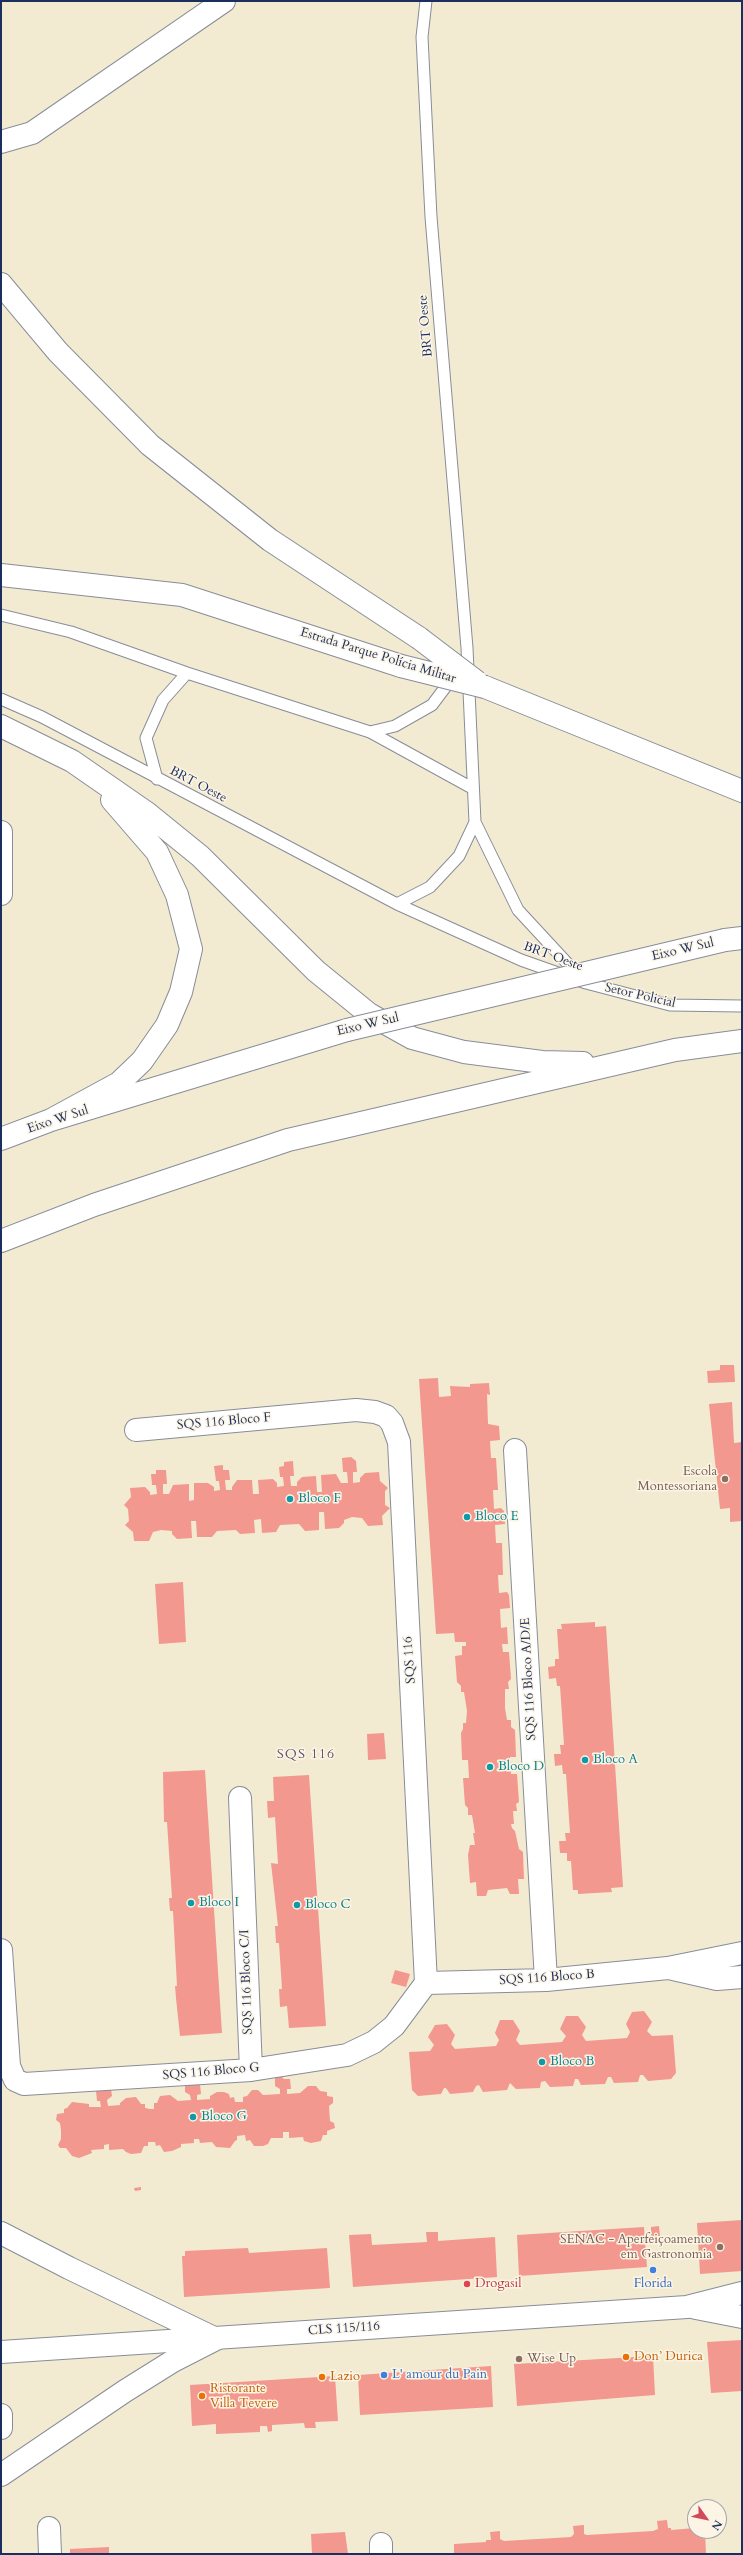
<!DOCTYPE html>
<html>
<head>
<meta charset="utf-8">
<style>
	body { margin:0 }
	#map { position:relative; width:743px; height:2555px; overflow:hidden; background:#f3ebd1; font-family:Cardo,serif }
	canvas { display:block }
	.frame { position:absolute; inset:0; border:2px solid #1b2f5e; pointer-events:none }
	.north { position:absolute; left:687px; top:2499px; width:40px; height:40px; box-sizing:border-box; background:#fcf5e5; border:1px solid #a2a6af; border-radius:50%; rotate:123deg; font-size:11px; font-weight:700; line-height:16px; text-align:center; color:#1b2f5e }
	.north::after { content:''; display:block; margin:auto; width:14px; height:18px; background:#d1495b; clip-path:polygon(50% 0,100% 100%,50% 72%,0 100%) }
</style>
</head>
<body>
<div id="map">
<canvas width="743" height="2555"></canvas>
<div class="frame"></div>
<div class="north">N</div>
</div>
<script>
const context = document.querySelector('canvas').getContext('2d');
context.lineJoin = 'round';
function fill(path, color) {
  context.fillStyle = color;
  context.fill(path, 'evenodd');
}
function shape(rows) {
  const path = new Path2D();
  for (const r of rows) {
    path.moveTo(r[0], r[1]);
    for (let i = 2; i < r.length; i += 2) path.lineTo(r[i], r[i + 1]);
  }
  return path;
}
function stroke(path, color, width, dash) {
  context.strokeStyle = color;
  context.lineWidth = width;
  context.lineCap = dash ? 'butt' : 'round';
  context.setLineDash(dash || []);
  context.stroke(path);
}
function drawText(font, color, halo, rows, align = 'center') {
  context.font = font + ' Cardo,serif';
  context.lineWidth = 3;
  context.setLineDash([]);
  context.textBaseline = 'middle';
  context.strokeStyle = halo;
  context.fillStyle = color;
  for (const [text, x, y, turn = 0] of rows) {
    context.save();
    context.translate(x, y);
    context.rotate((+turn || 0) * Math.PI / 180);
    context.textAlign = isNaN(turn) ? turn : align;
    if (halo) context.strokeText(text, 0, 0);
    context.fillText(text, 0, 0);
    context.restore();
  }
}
const building = shape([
	[720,1365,734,1365,735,1382,708,1383,707,1371,720,1370],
	[438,1378,439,1397,451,1396,450,1386,470,1387,470,1384,489,1383,490,1395,487,1394,488,1424,499,1426,500,1440,490,1441,491,1458,496,1458,498,1490,493,1490,494,1509,501,1508,504,1511,505,1524,495,1525,496,1543,502,1543,503,1575,498,1575,499,1593,507,1592,509,1595,510,1608,500,1609,501,1628,507,1627,508,1644,502,1644,503,1652,509,1652,511,1679,508,1682,509,1689,505,1689,505,1708,507,1720,511,1720,511,1727,515,1730,516,1757,510,1757,511,1774,517,1774,519,1802,516,1804,517,1811,513,1811,514,1824,511,1824,512,1828,515,1831,519,1849,523,1852,524,1879,518,1879,519,1894,510,1894,507,1888,488,1890,486,1896,477,1896,476,1882,470,1883,468,1855,470,1845,475,1845,473,1833,475,1833,472,1815,468,1815,468,1808,465,1805,463,1778,469,1778,468,1760,462,1760,461,1733,463,1729,463,1723,466,1723,467,1711,464,1692,461,1692,461,1686,457,1682,455,1656,462,1655,462,1646,466,1646,466,1642,455,1642,454,1633,436,1634,419,1379],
	[732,1402,734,1443,742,1442,742,1521,730,1522,730,1508,720,1509,709,1404],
	[351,1457,356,1461,357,1472,353,1472,353,1483,360,1482,360,1478,365,1473,379,1472,380,1481,388,1488,385,1491,385,1505,390,1508,382,1516,383,1525,368,1526,362,1518,352,1517,344,1520,344,1523,339,1528,325,1529,324,1512,319,1512,319,1530,305,1531,299,1524,280,1525,276,1532,262,1533,261,1519,254,1520,255,1533,240,1534,236,1530,217,1531,212,1537,197,1537,196,1521,191,1521,192,1538,177,1539,172,1534,172,1531,161,1530,153,1532,149,1541,134,1541,133,1532,125,1525,129,1521,128,1509,124,1505,131,1497,130,1488,145,1487,150,1492,150,1495,157,1494,156,1485,152,1485,151,1474,156,1474,156,1470,166,1470,167,1484,163,1484,163,1494,169,1494,173,1485,189,1484,189,1501,194,1500,194,1483,208,1483,214,1487,214,1491,220,1490,219,1481,216,1481,214,1466,223,1465,223,1470,229,1470,230,1480,225,1480,226,1490,232,1490,232,1487,237,1480,252,1480,253,1494,259,1494,258,1480,273,1479,277,1483,277,1487,284,1486,283,1477,280,1477,279,1467,284,1466,284,1462,293,1461,294,1476,290,1476,291,1486,297,1486,297,1482,302,1477,316,1476,317,1492,322,1492,321,1475,336,1474,341,1483,348,1483,347,1472,343,1472,342,1458],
	[183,1582,186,1642,159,1644,155,1584],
	[595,1622,595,1627,606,1626,623,1887,611,1888,612,1892,578,1894,578,1890,573,1890,571,1861,567,1861,567,1853,560,1853,559,1841,566,1841,565,1833,570,1833,566,1774,563,1774,562,1765,555,1766,554,1754,561,1754,560,1745,564,1745,560,1686,557,1686,556,1678,549,1679,548,1667,555,1666,555,1659,559,1659,557,1629,562,1629,561,1624],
	[384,1733,386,1759,368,1760,367,1734],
	[205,1770,222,2033,180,2036,176,1998,175,1986,177,1986,173,1911,170,1911,169,1898,172,1898,167,1822,164,1822,163,1772],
	[309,1775,326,2026,289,2028,287,2006,280,2007,279,1989,282,1989,279,1943,276,1943,275,1926,278,1926,271,1863,278,1864,275,1817,268,1818,267,1801,274,1801,273,1777],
	[395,1970,410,1974,406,1987,391,1983],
	[644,2011,652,2022,647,2031,652,2036,673,2035,676,2073,671,2079,648,2081,643,2075,640,2075,638,2082,614,2083,611,2077,608,2077,605,2084,581,2085,578,2079,575,2079,573,2086,550,2087,545,2081,541,2082,540,2088,516,2089,510,2083,507,2090,483,2092,479,2085,476,2086,473,2092,450,2094,446,2088,444,2088,441,2094,418,2096,412,2090,409,2052,430,2051,434,2045,428,2037,435,2025,447,2024,455,2035,451,2044,455,2049,496,2046,499,2040,495,2033,500,2020,513,2020,520,2031,516,2040,520,2045,562,2042,566,2036,560,2029,566,2016,578,2016,586,2027,582,2035,586,2041,627,2038,630,2032,626,2024,632,2012],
	[280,2075,284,2079,290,2079,291,2089,287,2089,287,2094,300,2093,308,2086,316,2086,320,2091,327,2092,327,2096,333,2097,333,2103,329,2106,330,2121,334,2123,335,2128,327,2131,327,2135,323,2135,321,2141,311,2143,304,2141,303,2137,289,2138,289,2132,283,2132,283,2138,271,2138,268,2144,263,2146,254,2146,250,2140,246,2141,245,2135,237,2136,237,2140,235,2141,230,2148,216,2147,212,2142,200,2143,199,2139,194,2139,194,2143,181,2144,181,2147,172,2151,164,2152,160,2145,156,2146,155,2142,148,2142,148,2146,144,2146,141,2153,131,2154,126,2152,123,2149,109,2150,109,2144,104,2145,104,2149,91,2150,92,2153,79,2158,72,2156,66,2148,60,2148,58,2145,61,2139,61,2130,60,2123,56,2120,57,2114,64,2113,64,2109,67,2108,72,2102,89,2104,89,2107,101,2107,100,2101,97,2101,96,2091,111,2089,112,2096,107,2100,108,2106,120,2105,120,2103,126,2098,136,2097,141,2104,145,2104,145,2108,150,2109,154,2109,154,2103,157,2103,160,2096,170,2095,178,2101,191,2100,190,2095,185,2092,185,2083,193,2083,200,2084,201,2094,197,2095,197,2100,210,2099,210,2096,217,2092,224,2092,229,2094,230,2098,234,2097,235,2102,243,2102,243,2097,247,2096,252,2090,258,2090,263,2095,280,2094,280,2089,275,2086,275,2078],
	[141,2187,141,2190,135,2191,134,2188],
	[742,2220,742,2271,700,2274,697,2223],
	[659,2226,660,2236,651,2237,651,2227],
	[644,2227,647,2267,519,2276,517,2235],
	[426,2232,438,2232,438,2241,495,2237,497,2277,353,2287,349,2235,371,2234,372,2245,427,2242],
	[248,2248,249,2253,327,2248,330,2288,184,2297,182,2256,185,2256,185,2251],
	[742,2340,742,2391,711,2393,707,2342],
	[653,2356,655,2395,517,2406,514,2364],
	[491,2366,493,2407,360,2415,358,2375],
	[335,2376,338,2421,315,2422,316,2428,305,2428,304,2423,272,2425,272,2431,268,2432,267,2426,260,2426,260,2432,216,2434,216,2424,192,2426,190,2385],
	[667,2520,668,2528,671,2528,671,2530,695,2528,695,2531,705,2531,706,2554,454,2554,454,2544,486,2542,486,2540,491,2540,490,2532,500,2531,500,2539,504,2541,571,2537,574,2534,573,2526,584,2525,584,2534,587,2535,653,2531,658,2529,657,2521],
	[345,2532,348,2554,312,2554,311,2534],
	[109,2547,109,2554,70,2554,70,2549]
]);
const service = shape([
	[426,1,422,37,431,217,467,648,475,822,518,910,580,977],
	[1,615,71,632,187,673,370,732,472,788],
	[1,699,42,717,397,904,521,960,586,983,670,1005,742,1006],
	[370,732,395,726,432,705,453,677],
	[157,779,146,738,163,700,187,673],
	[397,904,430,887,459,856,475,822]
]);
const minor = shape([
	[136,1430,356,1410,375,1412,386,1416,392,1423,399,1442,426,1983],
	[515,1450,546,1980],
	[240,1798,251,2070],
	[1,1950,9,2066,15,2080,24,2084,251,2070,347,2055,374,2042,394,2026,426,1983],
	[673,1969,717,1979,742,1977],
	[426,1983,546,1980,668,1968,742,1953],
	[49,2528,50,2554],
	[381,2544,381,2554]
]);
const tertiary = shape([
	[1,142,32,133,224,1],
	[696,2308,742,2317],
	[1,2352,687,2307,742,2293]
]);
const primary = shape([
	[1,284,58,352,150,445,270,540,419,638],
	[1,575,182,595,401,666],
	[485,687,742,791],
	[1,726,72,761,147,813,200,856,316,971,369,1014,412,1038,464,1052,542,1062,583,1063],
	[1,832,1,894],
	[725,940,742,938],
	[51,1120,119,1083,142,1061,167,1025,181,992,191,949,177,895,157,852,112,800],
	[1,1139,51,1120,347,1030],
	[1,1241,94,1205,288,1140,675,1050,742,1041],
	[1,2233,69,2268,216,2339],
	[1,2415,1,2428],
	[1,2475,125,2391,173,2361,216,2339]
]);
const primaryBridge = shape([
	[419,638,477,682],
	[401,666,485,687],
	[347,1030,725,940]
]);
const markers = [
	[725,1479,4,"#8d6e63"],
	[290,1499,4,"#0f9aa8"],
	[467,1517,4,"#0f9aa8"],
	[585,1760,4,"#0f9aa8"],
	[490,1767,4,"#0f9aa8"],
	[191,1903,4,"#0f9aa8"],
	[297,1905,4,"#0f9aa8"],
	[542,2062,4,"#0f9aa8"],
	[193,2117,4,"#0f9aa8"],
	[720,2247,4,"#8d6e63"],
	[653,2270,4,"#3f7fe0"],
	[467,2284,4,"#e0444e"],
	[626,2357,4,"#e8710a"],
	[519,2359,4,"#8d6e63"],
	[384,2375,4,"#3f7fe0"],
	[322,2377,4,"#e8710a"],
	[202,2396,4,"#e8710a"]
];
const streetNames = [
	["BRT Oeste",426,326,-95],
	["Estrada Parque Polícia Militar",378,656,17],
	["BRT Oeste",198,785,28],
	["Eixo W Sul",683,950,-13],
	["BRT Oeste",553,957,20],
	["Setor Policial",640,996,13],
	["Eixo W Sul",368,1025,-13],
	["Eixo W Sul",58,1120,-18],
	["SQS 116 Bloco F",224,1422,-5],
	["SQS 116",410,1660,-94],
	["SQS 116 Bloco A/D/E",529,1679,-93],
	["SQS 116 Bloco B",547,1978,-4],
	["SQS 116 Bloco C/I",247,1982,-92],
	["SQS 116 Bloco G",211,2072,-5],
	["CLS 115/116",344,2329,-4]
];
const educationNames = [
	["Escola",717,1472],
	["Montessoriana",717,1487],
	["SENAC - Aperfeiçoamento",712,2240],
	["em Gastronomia",712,2255],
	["Wise Up",527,2359,"left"]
];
const cultureNames = [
	["Bloco F",298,1499],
	["Bloco E",475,1517],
	["Bloco A",593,1760],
	["Bloco D",498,1767],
	["Bloco I",199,1903],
	["Bloco C",305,1905],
	["Bloco B",550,2062],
	["Bloco G",201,2117]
];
const healthNames = [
	["Drogasil",475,2284]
];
const shopNames = [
	["Florida",653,2284],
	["L' amour du Pain",392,2375,"left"]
];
const foodNames = [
	["Don’ Durica",634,2357],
	["Lazio",330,2377],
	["Ristorante",210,2389],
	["Villa Tevere",210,2404]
];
const neighbourhoodNames = [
	["SQS 116",306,1755]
];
fill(building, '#f2988e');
stroke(service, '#878d98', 13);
stroke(minor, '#878d98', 24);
stroke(tertiary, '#878d98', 24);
stroke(primary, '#878d98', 24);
stroke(service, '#fff', 11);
stroke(minor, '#fff', 22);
stroke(tertiary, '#fff', 22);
stroke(primary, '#fff', 22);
stroke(primaryBridge, '#878d98', 24, []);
stroke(primaryBridge, '#fff', 22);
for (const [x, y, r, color] of markers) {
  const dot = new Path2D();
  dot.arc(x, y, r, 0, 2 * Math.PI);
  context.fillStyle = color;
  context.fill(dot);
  stroke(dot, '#fcf5e5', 1.5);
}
drawText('13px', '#1b2f5e', '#fcf5e5', streetNames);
drawText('13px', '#785e54', '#fcf5e5', educationNames, 'right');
drawText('13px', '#0d838f', '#fcf5e5', cultureNames, 'left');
drawText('13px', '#be3a42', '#fcf5e5', healthNames, 'left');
drawText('13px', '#366cbe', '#fcf5e5', shopNames);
drawText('13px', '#c56008', '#fcf5e5', foodNames, 'left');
context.letterSpacing = '1px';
drawText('14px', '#66546f', '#fcf5e5', neighbourhoodNames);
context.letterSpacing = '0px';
</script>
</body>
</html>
